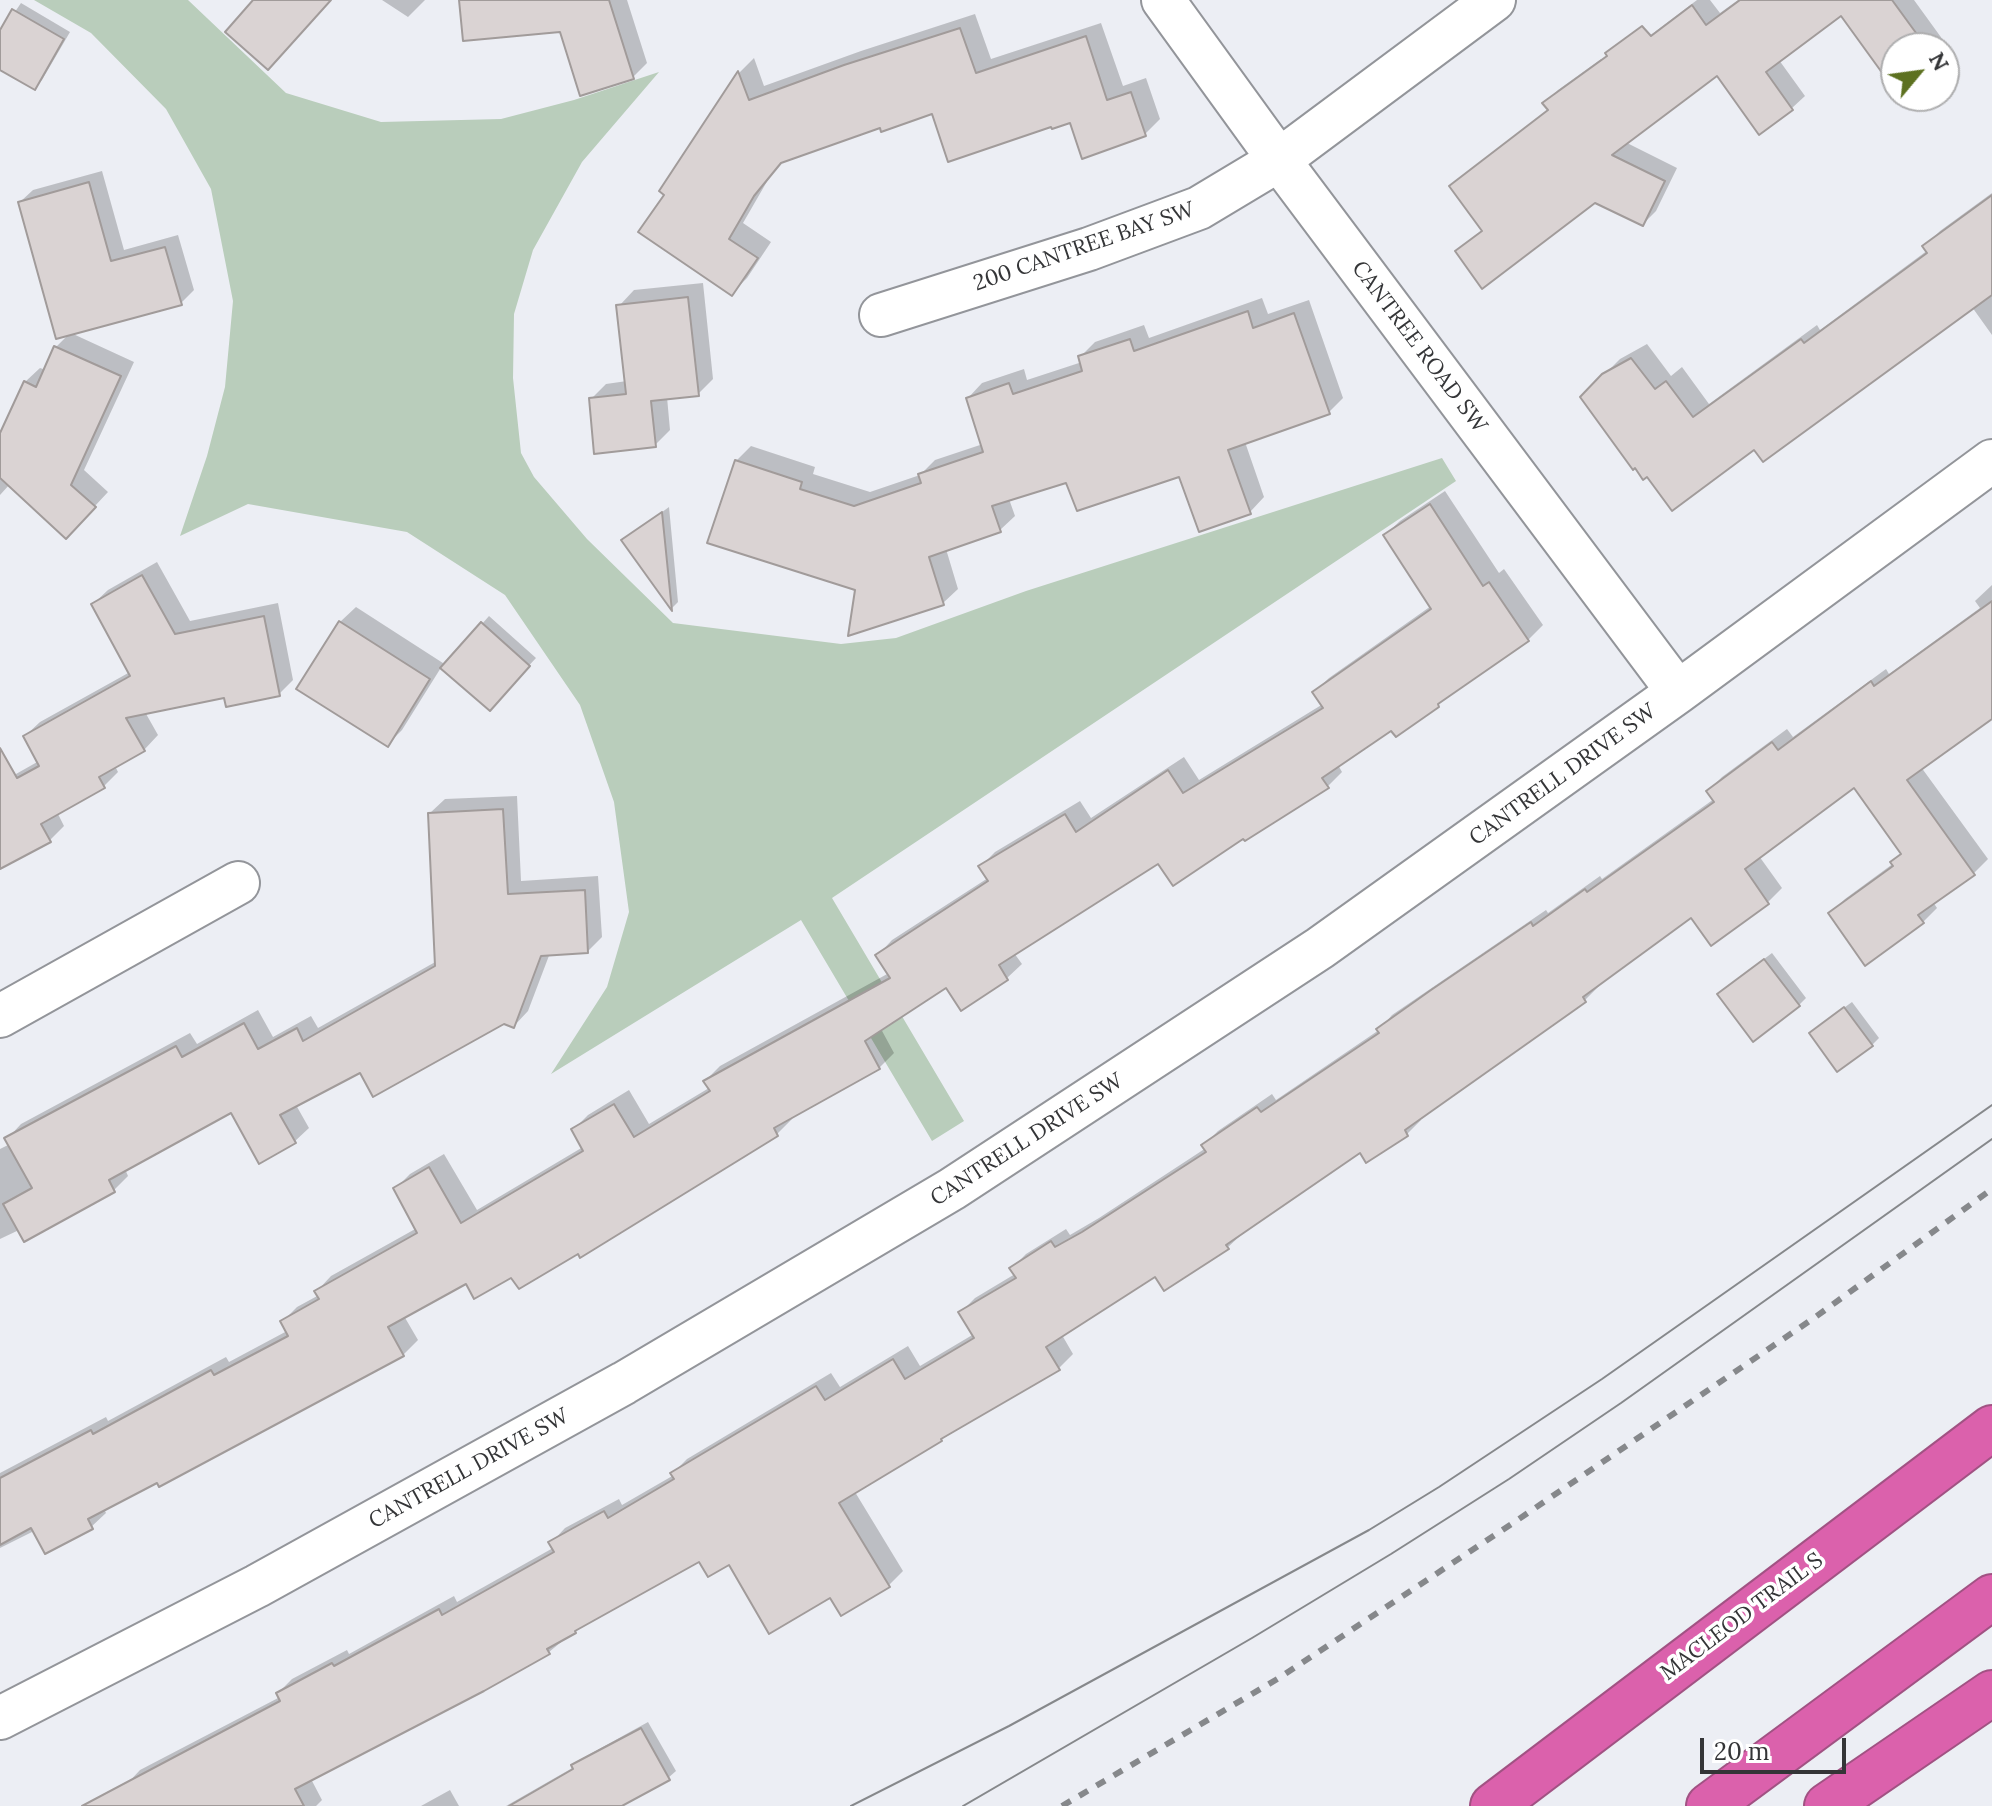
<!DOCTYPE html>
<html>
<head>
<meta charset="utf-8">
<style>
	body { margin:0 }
	#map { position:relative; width:1992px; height:1806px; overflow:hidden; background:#eceef4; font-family:Lora,serif }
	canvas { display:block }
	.north { position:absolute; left:1880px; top:32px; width:80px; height:80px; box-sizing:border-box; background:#fff; border:2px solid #aeaeaf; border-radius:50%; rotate:61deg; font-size:22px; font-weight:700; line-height:32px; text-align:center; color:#343537 }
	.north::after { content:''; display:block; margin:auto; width:28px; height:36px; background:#5d7120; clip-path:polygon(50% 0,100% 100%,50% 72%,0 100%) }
	.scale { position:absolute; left:1700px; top:1738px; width:146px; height:36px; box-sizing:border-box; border:4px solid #343537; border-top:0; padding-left:10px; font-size:24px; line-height:28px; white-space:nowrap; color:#343537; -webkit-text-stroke:6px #fff; paint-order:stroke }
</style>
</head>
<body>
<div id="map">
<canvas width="1992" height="1806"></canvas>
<div class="north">N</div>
<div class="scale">20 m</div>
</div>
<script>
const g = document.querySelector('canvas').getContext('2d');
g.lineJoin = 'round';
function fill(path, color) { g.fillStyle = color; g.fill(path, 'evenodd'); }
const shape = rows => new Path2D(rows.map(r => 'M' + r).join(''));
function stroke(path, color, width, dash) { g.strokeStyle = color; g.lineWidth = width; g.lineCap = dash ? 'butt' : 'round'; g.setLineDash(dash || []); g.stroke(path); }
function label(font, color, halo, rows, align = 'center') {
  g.font = font + ' Lora,serif'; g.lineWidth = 7; g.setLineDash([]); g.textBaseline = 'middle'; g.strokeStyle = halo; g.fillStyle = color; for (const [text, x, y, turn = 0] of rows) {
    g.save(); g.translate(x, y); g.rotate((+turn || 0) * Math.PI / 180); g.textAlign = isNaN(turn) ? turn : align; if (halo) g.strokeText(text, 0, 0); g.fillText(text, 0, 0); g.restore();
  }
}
fill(shape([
	[34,0,188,0,286,93,381,122,501,119,574,100,659,72,582,162,533,250,514,314,513,378,521,453,534,477,587,539,673,623,841,644,896,638,1026,591,1442,458,1456,481,832,898,964,1121,932,1141,801,920,551,1074,607,987,629,912,614,802,580,705,505,595,407,532,248,504,180,536,207,456,225,387,233,301,211,189,166,109,91,33]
]), '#b9cdbb');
fill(shape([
	[382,0,425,0,408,17],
	[461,0,627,0,647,63,633,77,561,30],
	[1697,0,1710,0,1720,13,1738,0,1914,0,1943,40,1935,48,1896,48,1896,78,1842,13,1779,60,1805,96,1792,108,1718,73,1625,142,1677,168,1656,211,1643,224,1595,200,1457,252,1483,229,1452,186,1465,174,1550,108,1545,103,1558,90,1601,59,1626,93,1648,37],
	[21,3,70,32,42,80,35,87,0,68,0,34],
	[975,14,991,59,1101,23,1123,86,1146,78,1160,119,1145,134,1071,120,933,112,881,126,784,160,769,178,743,223,771,242,747,278,732,293,662,191,740,72,754,58,764,86,861,51],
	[102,171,124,250,178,235,194,290,181,303,71,333,134,362,84,470,108,492,80,522,10,484,0,495,0,437,25,382,40,368,46,370,56,347,69,334,20,202,33,190],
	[1992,193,1992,335,1972,307,1755,447,1582,397,1620,359,1647,344,1671,376,1682,367,1709,404,1817,325,1820,330,1928,250,1925,246,1940,231],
	[703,283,713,379,698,394,667,397,670,430,655,445,591,399,606,384,627,381,619,306,634,290],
	[1262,298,1268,314,1309,300,1343,398,1329,412,1245,442,1264,497,1250,512,1180,474,1067,480,1009,499,1015,516,1000,530,946,549,958,589,943,603,857,588,736,461,751,446,815,467,813,474,870,492,920,475,935,460,983,444,968,398,982,383,1024,369,1027,380,1082,362,1080,357,1095,342,1144,325,1149,338],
	[1445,491,1499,573,1504,569,1543,625,1528,640,1449,694,1438,705,1391,728,1338,765,1342,772,1328,786,1159,861,1014,953,1022,964,1007,978,947,985,881,1029,894,1053,879,1068,790,1116,792,1119,777,1134,581,1255,578,1251,512,1275,466,1282,404,1316,418,1340,403,1355,104,1509,106,1513,91,1527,34,1531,0,1548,0,1473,106,1417,108,1421,226,1357,229,1362,287,1331,282,1322,297,1307,319,1295,317,1291,331,1276,417,1228,395,1189,410,1174,444,1154,477,1210,583,1147,573,1130,588,1115,629,1090,649,1124,709,1088,705,1081,720,1066,889,973,878,955,892,940,988,878,981,866,995,852,1080,801,1091,818,1184,757,1199,780,1323,704,1314,692,1329,678,1431,606,1385,535,1400,521],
	[669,507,678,602,672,608,624,540],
	[157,562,190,621,278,603,293,680,279,694,225,696,145,712,158,735,144,750,115,766,118,772,104,786,57,812,64,826,50,840,0,867,0,783,39,761,25,736,40,722,130,672,93,604,108,590],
	[1992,585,1992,716,1921,767,1988,859,1974,873,1933,902,1937,908,1923,922,1831,913,1845,899,1894,863,1903,852,1854,786,1759,856,1782,888,1768,902,1712,943,1691,915,1597,984,1599,986,1585,1000,1419,1118,1421,1120,1407,1134,1360,1151,1242,1234,1227,1248,1156,1275,1062,1335,1073,1354,1059,1368,855,1492,903,1571,889,1585,831,1596,730,1563,700,1559,582,1625,549,1652,311,1779,322,1800,316,1806,137,1806,126,1785,140,1770,280,1697,278,1693,292,1679,347,1650,349,1654,454,1596,457,1602,553,1548,551,1543,565,1528,619,1499,622,1505,674,1475,673,1473,687,1459,831,1373,840,1387,908,1346,920,1366,974,1334,961,1312,975,1298,1015,1274,1012,1268,1026,1254,1066,1229,1070,1235,1099,1218,1206,1148,1204,1145,1218,1131,1272,1094,1276,1100,1379,1030,1392,1015,1546,910,1548,913,1600,876,1602,879,1714,799,1708,791,1722,777,1787,729,1793,737,1886,669,1889,674,1980,608,1975,601],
	[356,607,446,665,489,616,536,658,496,701,442,666,402,730,387,745,340,622],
	[517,796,521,881,598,876,602,937,588,951,550,953,528,1011,514,1026,503,1022,361,1070,296,1105,309,1128,294,1142,232,1110,125,1169,128,1176,114,1190,25,1240,19,1230,0,1239,0,1149,10,1144,7,1139,21,1124,190,1033,197,1044,258,1010,273,1037,311,1016,318,1028,437,961,430,813,445,799],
	[1772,953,1806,998,1799,1005,1726,988],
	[1852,1002,1879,1038,1872,1045,1819,1026],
	[648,1722,676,1771,668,1778,618,1806,506,1806,574,1767,581,1759],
	[450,1790,459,1806,421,1806]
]), '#0003');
const building = shape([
	[253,0,331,0,268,70,225,32,253,0],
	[459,0,609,0,634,79,580,96,560,32,463,41,459,0],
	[1740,0,1892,0,1927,48,1896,48,1896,92,1841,16,1766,72,1793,110,1759,135,1717,76,1612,155,1665,181,1643,226,1595,203,1482,289,1455,251,1482,231,1449,186,1548,110,1542,103,1607,56,1605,53,1642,26,1651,36,1692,5,1706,25,1740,0],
	[12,9,64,39,35,90,0,70,0,30,12,9],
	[960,28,976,73,1086,36,1107,100,1131,92,1146,136,1082,159,1070,123,1052,129,1051,127,948,162,932,114,881,132,880,128,781,163,754,196,729,239,758,258,732,296,638,232,664,195,659,191,738,71,749,100,844,65,960,28],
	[89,182,111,261,165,247,182,305,56,339,18,202,89,182],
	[1992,195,1992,295,1763,462,1754,450,1672,511,1647,477,1643,480,1635,468,1633,470,1580,397,1602,374,1631,358,1655,389,1666,381,1693,417,1801,339,1804,343,1927,253,1922,246,1992,195],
	[688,297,699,396,651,401,656,447,594,454,589,398,626,394,616,305,688,297],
	[1248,311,1253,328,1294,313,1330,414,1228,450,1251,514,1199,532,1179,477,1077,511,1066,483,992,506,1001,532,929,557,944,605,848,636,855,590,707,543,735,460,802,482,800,489,854,506,921,483,918,474,983,452,966,398,1009,383,1013,394,1082,371,1078,356,1130,339,1134,351,1248,311],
	[54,346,121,376,71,485,96,507,66,539,0,478,0,433,24,381,36,387,54,346],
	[1430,504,1483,586,1489,582,1529,641,1438,704,1439,707,1396,737,1391,731,1322,778,1329,788,1245,841,1243,839,1173,886,1158,864,999,965,1008,980,961,1011,946,988,865,1041,880,1069,774,1128,778,1136,580,1258,578,1254,519,1289,511,1278,474,1299,466,1284,388,1327,404,1356,159,1487,157,1483,88,1519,93,1529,45,1554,31,1528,0,1545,0,1478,91,1430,93,1434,211,1370,214,1375,288,1336,280,1321,319,1299,314,1291,417,1233,393,1188,429,1167,461,1223,583,1151,571,1129,614,1104,634,1137,710,1091,703,1081,890,978,875,955,988,881,978,866,1065,814,1076,832,1168,770,1183,793,1323,708,1312,692,1431,609,1383,535,1430,504],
	[662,512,672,611,621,540,662,512],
	[142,575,175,634,264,616,280,696,226,707,224,698,126,718,145,751,99,777,105,788,41,824,51,842,0,869,0,748,17,778,39,766,23,736,130,676,91,604,142,575],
	[1992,601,1992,719,1907,780,1975,875,1918,915,1924,923,1865,966,1828,913,1893,866,1890,862,1901,854,1854,788,1745,869,1769,904,1711,946,1691,918,1583,997,1586,1002,1405,1130,1408,1136,1366,1163,1360,1153,1226,1245,1229,1249,1164,1291,1155,1277,1046,1347,1060,1370,941,1439,942,1441,839,1503,890,1587,841,1616,830,1598,769,1634,729,1565,708,1577,699,1562,575,1631,576,1633,547,1649,550,1654,484,1691,295,1789,304,1806,82,1806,280,1701,276,1693,332,1663,334,1666,439,1609,442,1615,554,1552,548,1542,604,1511,608,1518,674,1479,670,1473,816,1386,825,1400,893,1359,905,1379,974,1338,958,1312,1016,1278,1009,1268,1051,1241,1055,1247,1082,1232,1206,1152,1201,1145,1257,1107,1261,1112,1379,1033,1376,1029,1431,990,1531,922,1533,926,1585,889,1587,892,1714,802,1706,791,1772,742,1778,750,1871,681,1874,686,1992,601],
	[339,621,430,679,388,747,296,689,339,621],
	[481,622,530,666,490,711,440,668,481,622],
	[503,809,508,894,585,890,588,953,541,956,514,1028,504,1024,373,1097,360,1073,280,1115,296,1143,259,1164,231,1113,109,1180,115,1192,24,1242,3,1204,32,1188,4,1138,176,1046,182,1057,244,1023,258,1049,297,1028,303,1041,435,966,428,813,503,809],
	[1764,959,1800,1006,1753,1042,1717,994,1764,959],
	[1844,1007,1873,1046,1837,1072,1809,1033,1844,1007],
	[641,1728,670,1780,622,1806,509,1806,573,1769,571,1765,641,1728]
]);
fill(building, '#dad3d3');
stroke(building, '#a19b9a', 2);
const street = shape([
	[1163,0,1279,160,1678,692],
	[881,315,1089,249,1199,208,1279,160,1494,0],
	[0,1016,238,883],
	[0,1718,257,1586,624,1383,952,1189,1320,948,1678,692,1992,461]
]);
const highway = shape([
	[1493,1806,1992,1428],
	[1709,1806,1992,1597],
	[1827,1806,1992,1693]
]);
stroke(street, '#93959a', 46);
stroke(highway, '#a15283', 48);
stroke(street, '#fff', 42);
stroke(highway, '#db61ac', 44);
stroke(shape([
	[851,1806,1009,1726,1369,1530,1439,1487,1602,1379,1992,1105],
	[963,1806,1252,1638,1391,1554,1509,1479,1621,1403,1992,1139]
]), '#86888b', 2);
stroke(shape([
	[1062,1806,1279,1678,1516,1521,1814,1318,1992,1189]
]), '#86888b', 6, [10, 10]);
label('22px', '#343537', '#fff', [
	["200 CANTREE BAY SW",1084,247,-19],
	["CANTREE ROAD SW",1419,347,53],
	["CANTRELL DRIVE SW",1563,775,-36],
	["CANTRELL DRIVE SW",1027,1140,-33],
	["CANTRELL DRIVE SW",469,1469,-29],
	["MACLEOD TRAIL S",1742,1617,-37]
]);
</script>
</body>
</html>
